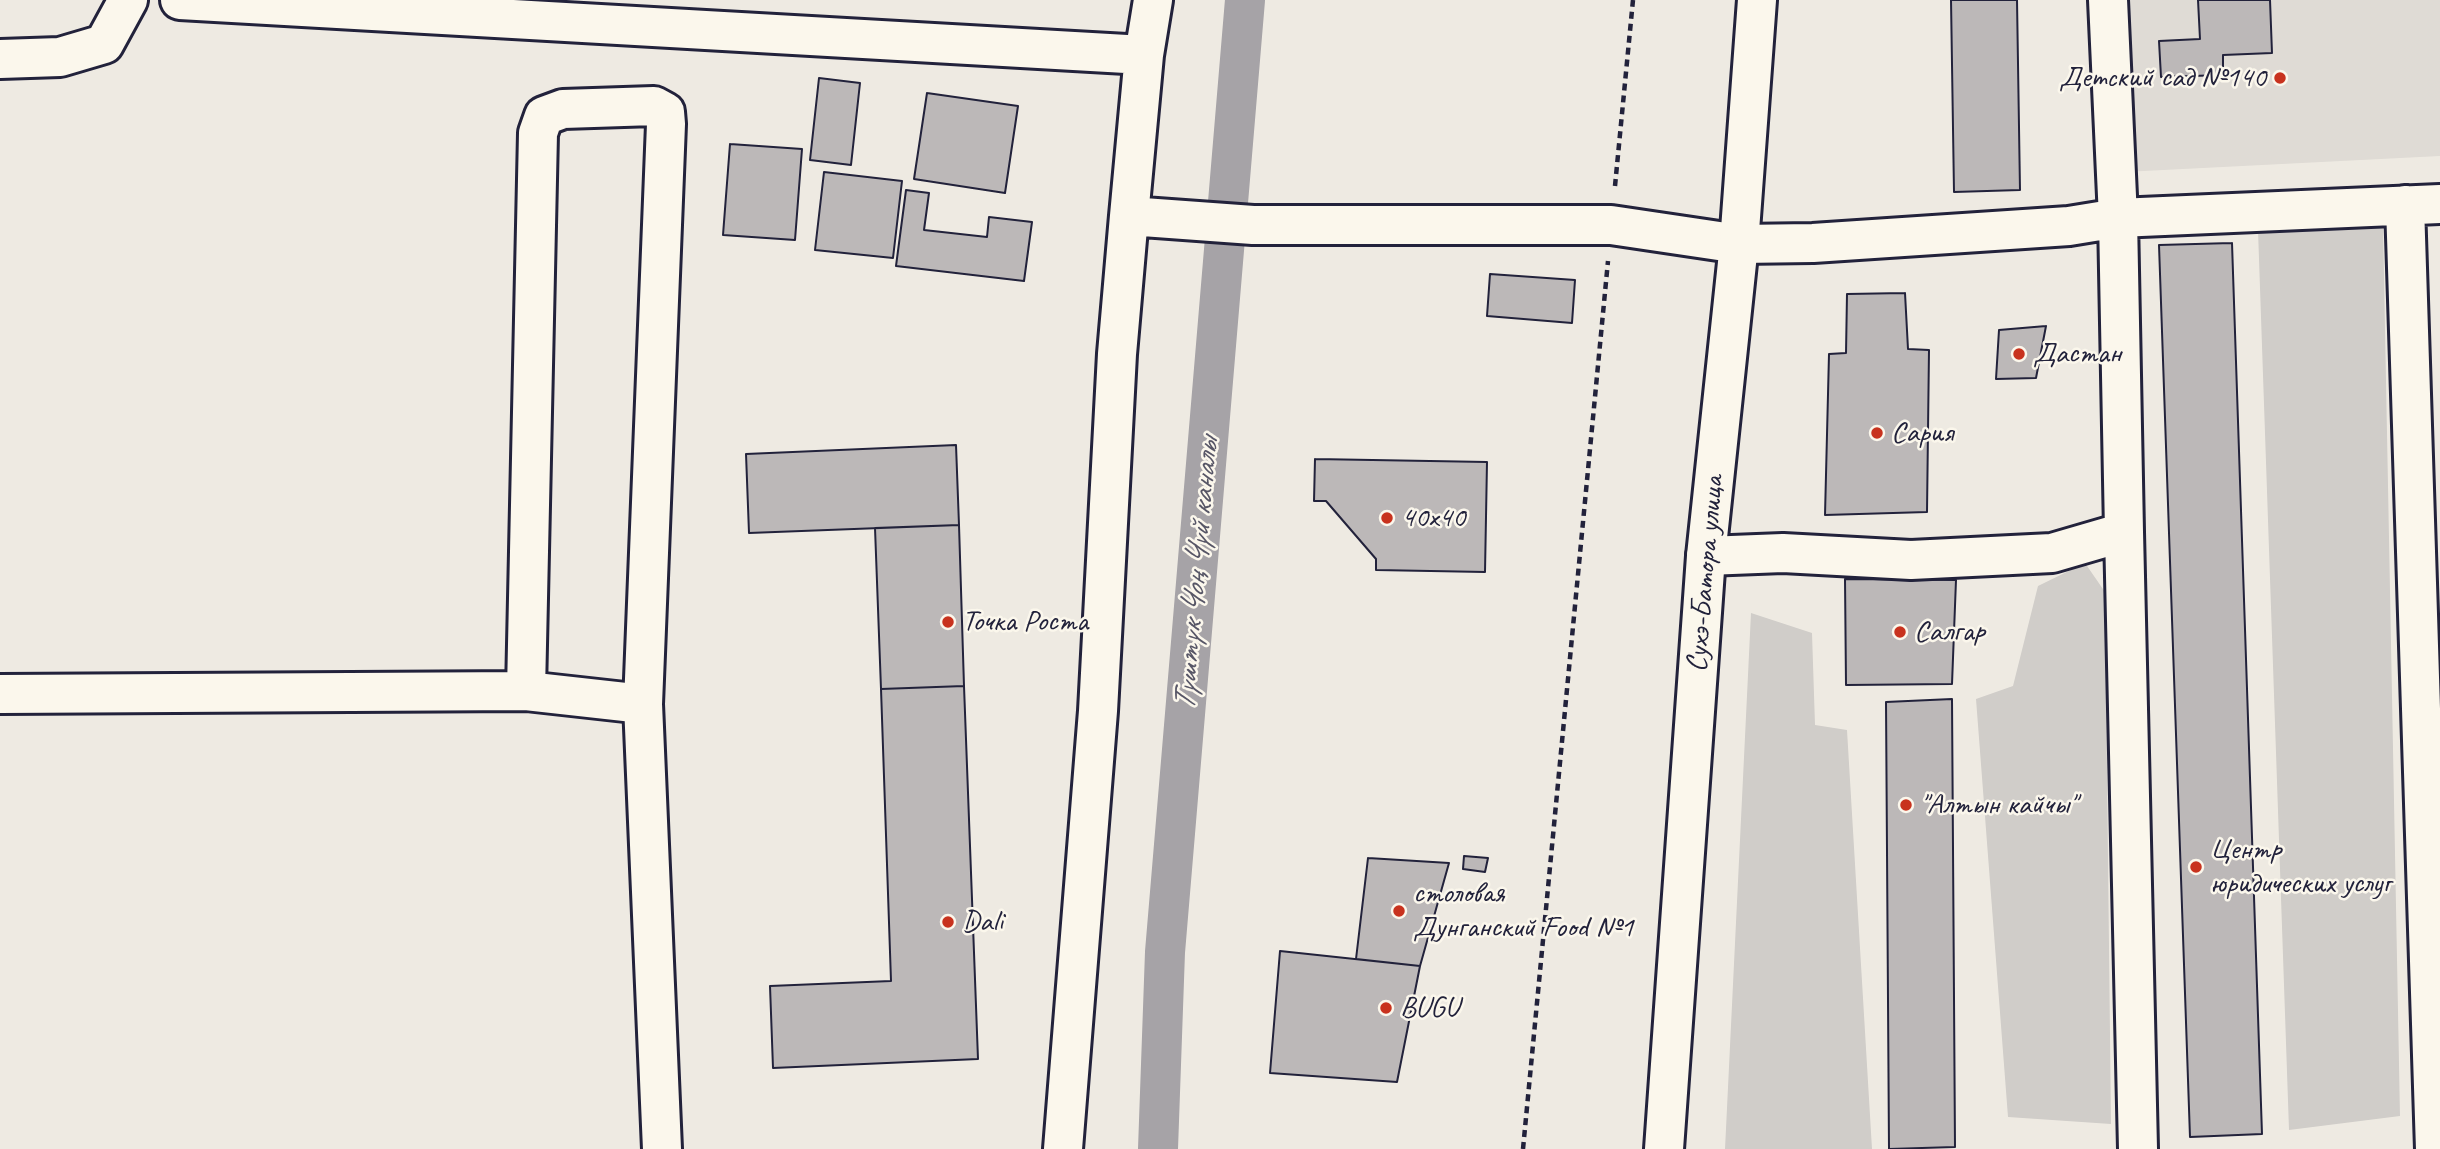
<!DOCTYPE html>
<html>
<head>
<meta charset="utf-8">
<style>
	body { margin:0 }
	canvas { display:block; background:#eeeae2 }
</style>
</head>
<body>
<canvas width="2440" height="1149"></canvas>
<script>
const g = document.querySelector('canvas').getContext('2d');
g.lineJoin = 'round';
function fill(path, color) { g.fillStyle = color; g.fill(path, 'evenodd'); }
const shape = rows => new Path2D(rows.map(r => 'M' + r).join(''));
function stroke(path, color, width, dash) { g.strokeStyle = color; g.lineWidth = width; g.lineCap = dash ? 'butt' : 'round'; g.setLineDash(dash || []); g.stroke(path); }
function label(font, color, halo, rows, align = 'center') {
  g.font = font + ' Caveat,sans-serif'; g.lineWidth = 5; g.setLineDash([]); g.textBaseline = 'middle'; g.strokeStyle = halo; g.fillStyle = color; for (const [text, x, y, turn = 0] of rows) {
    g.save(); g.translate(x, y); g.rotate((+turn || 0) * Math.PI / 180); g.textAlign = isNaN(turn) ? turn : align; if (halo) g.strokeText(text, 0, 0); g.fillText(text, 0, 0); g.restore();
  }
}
fill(shape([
	[2118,0,2440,0,2440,156,2124,172]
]), '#dfdbd5');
fill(shape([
	[2383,223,2400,1116,2289,1130,2258,230],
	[2085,563,2105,592,2111,1124,2008,1117,1976,699,2013,686,2038,586],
	[1751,613,1812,633,1815,725,1847,730,1872,1149,1725,1149]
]), '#d0cdc9');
stroke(shape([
	[1158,1149,1165,952,1245,0]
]), '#a6a3a7', 40);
const building = shape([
	[1951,0,2017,0,2020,190,1954,192,1951,0],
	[2198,0,2270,0,2272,53,2223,55,2223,75,2161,77,2159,41,2200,39,2198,0],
	[819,78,860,83,851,165,810,160,819,78],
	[927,93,1018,106,1005,193,914,179,927,93],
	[730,144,802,149,795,240,723,235,730,144],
	[824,172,902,181,893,258,815,250,824,172],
	[906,190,929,193,924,230,987,237,989,217,1032,222,1024,281,896,266,906,190],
	[2232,243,2262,1134,2190,1137,2159,245,2232,243],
	[1490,274,1575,280,1572,323,1487,316,1490,274],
	[1905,293,1908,349,1929,350,1927,512,1825,515,1829,354,1846,353,1847,294,1905,293],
	[2046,326,2036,378,1996,379,1999,330,2046,326],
	[956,445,959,525,749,533,746,454,956,445],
	[1315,459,1487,462,1485,572,1376,570,1376,559,1326,501,1314,501,1315,459],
	[959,525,964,686,881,689,875,528,959,525],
	[1845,579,1956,580,1952,684,1846,685,1845,579],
	[964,686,978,1059,773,1068,770,986,891,981,881,689,964,686],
	[1952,699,1955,1147,1889,1149,1886,702,1952,699],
	[1464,856,1488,858,1485,872,1463,869,1464,856],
	[1368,858,1449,863,1420,966,1356,959,1368,858],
	[1280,951,1420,966,1397,1082,1270,1073,1280,951]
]);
fill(building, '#bcb8b8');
stroke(building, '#22223b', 2);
const minor = shape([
	[180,0,1144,55,1129,216],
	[1144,55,1153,0],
	[0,59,60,57,104,44,128,0],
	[2405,205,2435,1149],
	[2124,532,2138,1149],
	[1706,556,1783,553,1911,560,2052,553,2124,532,2118,218,2108,0],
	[526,691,538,133,544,116,563,109,654,106,665,112,666,124,643,704,662,1149],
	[0,694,526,691,643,704],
	[1063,1149,1098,711,1117,354,1129,216,1253,225,1611,225,1739,244,1813,243,2069,226,2118,218,2440,204]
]);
const major = shape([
	[1664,1149,1706,556,1739,244,1757,0]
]);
stroke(minor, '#22223b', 44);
stroke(major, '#22223b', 44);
stroke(shape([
	[1615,186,1633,0],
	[1523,1149,1608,261]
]), '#22223b', 4.5, [7, 5]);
stroke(minor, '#fbf7ec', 38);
stroke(major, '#fbf7ec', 38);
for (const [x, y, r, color] of [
	[2280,78,7,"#c8321e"],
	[2019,354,7,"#c8321e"],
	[1877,433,7,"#c8321e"],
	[1387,518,7,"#c8321e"],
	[948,622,7,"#c8321e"],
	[1900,632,7,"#c8321e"],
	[1906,805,7,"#c8321e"],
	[2196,867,7,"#c8321e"],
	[1399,911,7,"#c8321e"],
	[948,922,7,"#c8321e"],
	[1386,1008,7,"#c8321e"]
]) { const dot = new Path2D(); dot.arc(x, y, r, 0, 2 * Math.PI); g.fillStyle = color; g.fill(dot); stroke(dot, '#fbf7ec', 2.5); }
label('30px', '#22223b', '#fbf7ec', [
	["Детский сад №140",2266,78,"right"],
	["Дастан",2033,354],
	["Сария",1891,433],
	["40x40",1401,518],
	["Точка Роста",962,622],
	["Салгар",1914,632],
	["\"Алтын кайчы\"",1920,805],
	["Центр",2210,850],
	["юридических услуг",2210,884],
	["столовая",1413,894],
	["Дунганский Food №1",1413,928],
	["Dali",962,922],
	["BUGU",1400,1008]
], 'left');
label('30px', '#22223b', '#fbf7ec', [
	["Сухэ-Батора улица",1706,574,-85]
]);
label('italic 32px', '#575666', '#fbf7ec', [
	["Түштүк Чоң Чүй каналы",1197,574,-85]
]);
</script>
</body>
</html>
